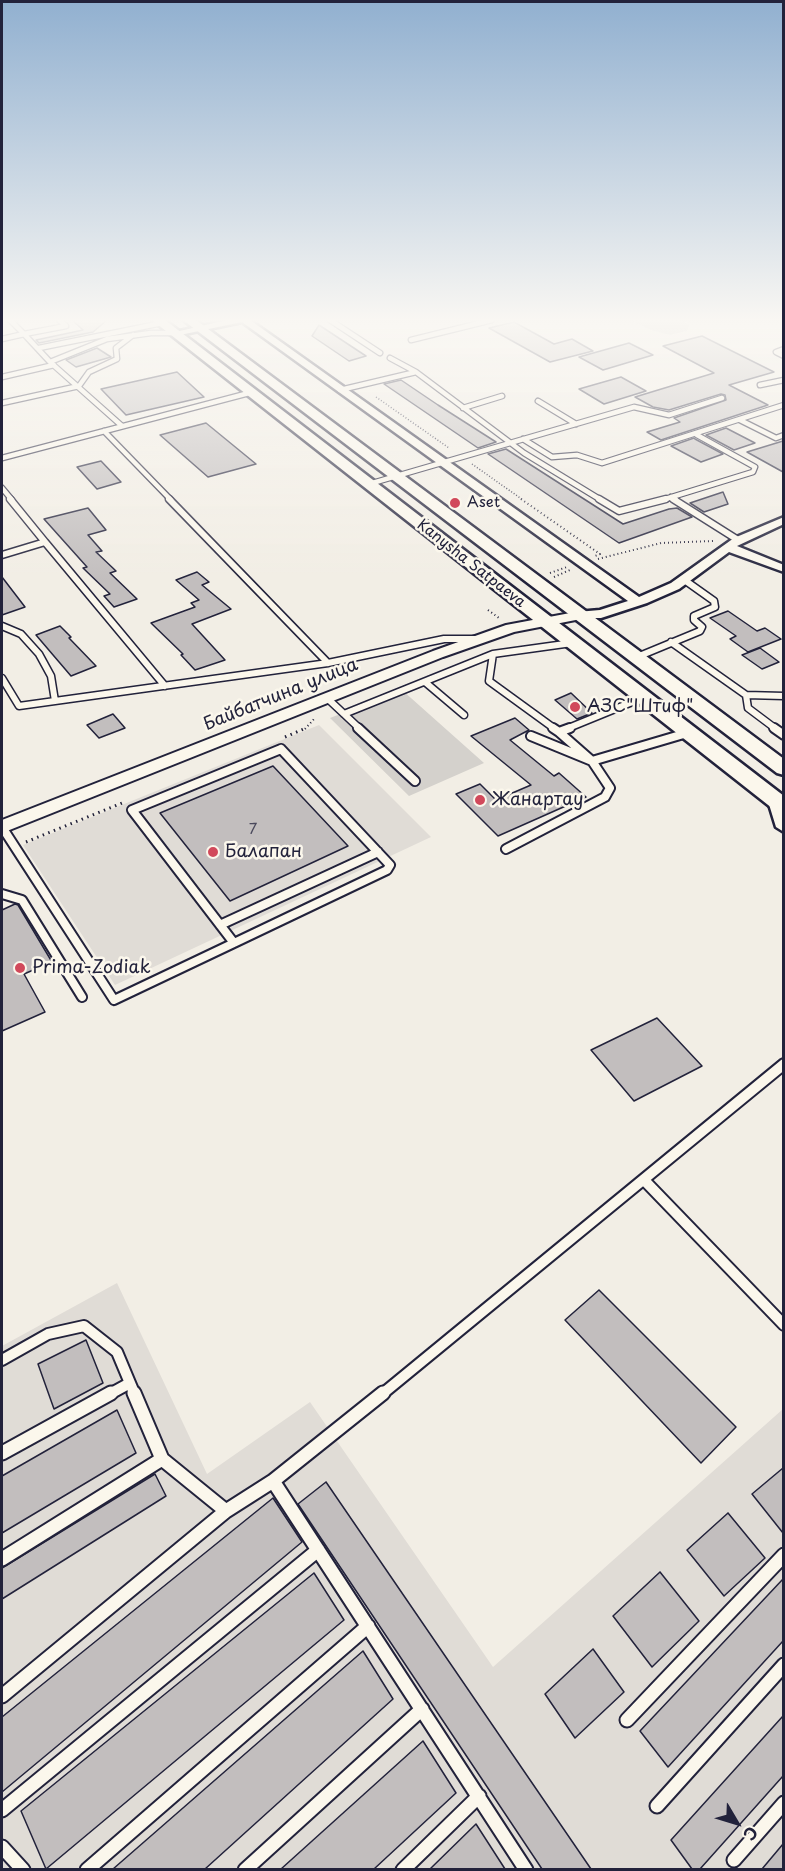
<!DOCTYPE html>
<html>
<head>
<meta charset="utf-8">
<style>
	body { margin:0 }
	#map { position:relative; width:785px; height:1871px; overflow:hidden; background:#f2eee5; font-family:"Playpen Sans",sans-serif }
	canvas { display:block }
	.frame { position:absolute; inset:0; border:3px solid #22223b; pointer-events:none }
	.north { position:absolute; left:707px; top:1793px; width:60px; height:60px; -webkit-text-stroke:4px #fbf7ec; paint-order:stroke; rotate:128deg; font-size:16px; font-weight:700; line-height:24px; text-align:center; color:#22223b }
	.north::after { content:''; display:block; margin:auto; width:21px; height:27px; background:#22223b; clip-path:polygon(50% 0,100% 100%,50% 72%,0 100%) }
</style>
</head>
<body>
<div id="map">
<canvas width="785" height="1871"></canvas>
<div class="frame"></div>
<div class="north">С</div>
</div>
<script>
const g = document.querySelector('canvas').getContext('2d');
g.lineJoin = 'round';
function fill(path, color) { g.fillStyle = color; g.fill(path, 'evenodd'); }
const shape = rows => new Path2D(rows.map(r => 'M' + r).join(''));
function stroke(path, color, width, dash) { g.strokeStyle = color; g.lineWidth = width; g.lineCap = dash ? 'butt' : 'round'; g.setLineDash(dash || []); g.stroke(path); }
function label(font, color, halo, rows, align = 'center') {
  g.font = font + ' "Playpen Sans",sans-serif'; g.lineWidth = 5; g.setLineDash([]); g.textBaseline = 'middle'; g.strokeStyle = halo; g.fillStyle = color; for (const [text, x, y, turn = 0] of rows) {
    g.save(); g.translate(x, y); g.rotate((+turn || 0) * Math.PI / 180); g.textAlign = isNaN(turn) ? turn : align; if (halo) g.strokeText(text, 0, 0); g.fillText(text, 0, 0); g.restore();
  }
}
fill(shape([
	[319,725,431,837,115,985,23,845],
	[117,1283,207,1474,310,1402,493,1667,783,1409,783,1869,2,1870,2,1346]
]), '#e0dcd6');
fill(shape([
	[630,320,681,320,689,324,687,331,670,335,651,330],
	[402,690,484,763,409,796,330,718]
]), '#d4d1cc');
const building = shape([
	[72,320,107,320,93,332,39,343,36,340,83,330,72,320],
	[514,322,554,344,572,339,593,351,550,362,489,328,514,322],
	[319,325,366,356,349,361,312,336,319,325],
	[702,336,774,372,729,385,768,405,661,440,647,432,680,422,674,418,726,400,725,395,721,394,669,410,653,407,635,397,714,373,663,346,702,336],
	[629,343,653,355,603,370,579,357,629,343],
	[97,348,111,357,76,367,66,360,97,348],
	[177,372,204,397,126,415,101,389,177,372],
	[621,377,646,391,604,404,579,389,621,377],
	[401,380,438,405,496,442,478,448,384,384,401,380],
	[206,423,256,464,208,477,160,435,206,423],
	[726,428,755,443,734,450,706,435,726,428],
	[694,438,695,439,723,454,701,462,671,446,694,438],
	[783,441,783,472,747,452,783,441],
	[506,449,623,524,669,509,677,508,692,517,619,543,488,454,506,449],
	[101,461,121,482,97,489,77,467,101,461],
	[723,492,728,504,704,512,690,503,723,492],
	[88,508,106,530,88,535,102,551,96,552,116,571,110,573,137,599,114,607,104,596,110,594,83,568,87,567,44,519,88,508],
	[197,572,209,582,202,585,231,609,192,624,225,660,195,670,181,655,183,654,151,623,195,607,191,603,199,600,176,580,197,572],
	[2,577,25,607,2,615,2,577],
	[728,611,757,631,765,628,781,639,748,652,730,639,736,636,710,618,728,611],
	[60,626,71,637,69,638,96,666,71,676,36,635,60,626],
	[760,648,779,662,762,669,742,655,760,648],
	[571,693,592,713,577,719,555,700,571,693],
	[113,714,125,728,99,738,87,725,113,714],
	[515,718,529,730,510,740,554,776,559,773,586,797,498,836,456,794,480,784,496,800,531,785,471,736,515,718],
	[273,766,348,846,230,901,160,813,273,766],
	[15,904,18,905,52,962,24,974,45,1012,2,1031,2,910,15,904],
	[657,1018,702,1066,634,1101,591,1050,657,1018],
	[599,1290,736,1427,701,1463,565,1320,599,1290],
	[86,1340,103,1383,54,1409,38,1364,86,1340],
	[117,1410,136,1453,2,1533,2,1476,117,1410],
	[783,1468,783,1533,752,1494,783,1468],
	[155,1474,166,1496,2,1599,2,1568,155,1474],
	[326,1482,591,1869,542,1869,298,1504,326,1482],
	[273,1498,302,1542,2,1792,2,1717,273,1498],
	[728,1513,765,1558,724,1596,687,1550,728,1513],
	[660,1572,699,1621,652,1667,613,1616,660,1572],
	[314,1573,344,1620,46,1869,21,1811,314,1573],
	[783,1579,783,1641,668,1767,640,1731,783,1579],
	[593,1649,624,1692,575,1738,545,1694,593,1649],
	[363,1651,393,1699,205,1869,113,1869,363,1651],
	[783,1716,783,1776,700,1869,692,1869,671,1840,783,1716],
	[423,1741,456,1793,374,1869,281,1869,423,1741],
	[476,1824,505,1869,430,1869,476,1824],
	[783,1844,783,1869,762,1869,783,1844]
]);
fill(building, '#c2bebe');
stroke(building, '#22223b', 1.5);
const serviceFar4 = shape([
	[10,320,24,334,66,326,59,320],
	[330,320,380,353],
	[2,339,24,334,50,362,122,426],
	[411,340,492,320],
	[39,348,162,323],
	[784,349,776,352,784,356],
	[390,358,416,372,524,453,601,500],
	[50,362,107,339,151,333,175,333],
	[2,377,54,365],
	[760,385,784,380],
	[340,390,416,372],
	[538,401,576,424],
	[2,403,79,386,89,372,117,359,116,348,133,335],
	[463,408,502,396],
	[740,420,776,438,784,435],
	[104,431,171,500],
	[523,439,552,457,577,455,602,463,784,405],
	[2,458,249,393],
	[369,484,634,407,669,415,722,398],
	[2,488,12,500],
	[671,497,676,500],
	[662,500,753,472,755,467,697,435]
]);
const serviceFar3 = shape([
	[169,499,328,663],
	[599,499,619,511,666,499],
	[673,499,738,540],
	[45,542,165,686],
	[2,555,45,542,10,499],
	[2,626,21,634,39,654,51,676,55,701],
	[671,642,746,695,784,696],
	[493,654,489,681,555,729],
	[637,657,700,631,702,627,694,620,694,616,715,607,714,601,683,579],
	[2,678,19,706,328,663,444,639,476,639],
	[425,682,464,715],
	[746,695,748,708,776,729],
	[327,698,360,729],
	[344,714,493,654,572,643],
	[566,729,642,698]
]);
const serviceFar2 = shape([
	[358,728,415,781],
	[553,728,559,732,570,728],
	[774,728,784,735],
	[531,736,592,761,687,733],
	[281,749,390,865,387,870,234,943,132,810,281,749],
	[2,827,114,1000,234,943],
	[506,849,605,797,610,788,592,761,559,732],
	[2,894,22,900,82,997],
	[220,925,378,852]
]);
const serviceFar1 = shape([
	[644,1180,784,1325],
	[2,1360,48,1334,84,1326,117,1352,135,1395],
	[108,1395,130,1383],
	[381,1395,784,1064]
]);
const service = shape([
	[134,1393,162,1459,226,1511],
	[2,1453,111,1393],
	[273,1481,526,1870],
	[2,1559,162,1459],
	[2,1696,226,1511,273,1481,383,1393],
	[627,1720,784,1555],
	[657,1806,784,1665],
	[2,1810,318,1550],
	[2,1847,23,1870],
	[734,1860,784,1803],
	[87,1870,368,1626],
	[245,1870,422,1709],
	[403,1870,479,1796]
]);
const minor = shape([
	[227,320,250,320,639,597,671,583,734,538,784,517,784,524,737,546,784,565,784,572,729,552,679,589,647,603,601,618,577,618,577,612,600,610,628,601,242,322,175,336,171,333,227,320],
	[775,796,780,798,784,804,784,832,776,827,768,801,775,796]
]);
const tertiary = shape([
	[581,611,586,612,588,615,586,618,514,632,443,657,2,833,2,820,433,651,506,625,581,611]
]);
const secondary = shape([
	[152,320,165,320,784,796,784,814,777,812,152,320],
	[183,320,196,320,784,759,784,775,777,773,183,320]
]);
stroke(serviceFar4, '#22223b', 7);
stroke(serviceFar3, '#22223b', 9);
stroke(serviceFar2, '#22223b', 12);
stroke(serviceFar1, '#22223b', 14);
stroke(service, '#22223b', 17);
stroke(minor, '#22223b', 5);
stroke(tertiary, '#22223b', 4);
stroke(secondary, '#22223b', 5);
stroke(shape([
	[376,397,449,448],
	[472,464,523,500]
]), '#22223b', 1.5, [1, 2]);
stroke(shape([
	[521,499,600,554,595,556],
	[598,559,661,543,713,541],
	[550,573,567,567],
	[554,577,570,570],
	[488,610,499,618],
	[305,729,314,719]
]), '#22223b', 2, [1, 3]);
stroke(shape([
	[285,737,306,728],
	[26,842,122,803]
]), '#22223b', 3, [1.5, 4.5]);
stroke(serviceFar4, '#fbf7ec', 4.5);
stroke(serviceFar3, '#fbf7ec', 6);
stroke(serviceFar2, '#fbf7ec', 8);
stroke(serviceFar1, '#fbf7ec', 10);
stroke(service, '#fbf7ec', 13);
fill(minor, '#fbf7ec');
fill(tertiary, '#fbf7ec');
fill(secondary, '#fbf7ec');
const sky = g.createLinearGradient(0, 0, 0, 582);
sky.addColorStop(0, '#91b0d0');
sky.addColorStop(0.55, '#f9f7f3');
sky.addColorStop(1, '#f9f7f300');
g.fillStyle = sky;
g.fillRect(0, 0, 785, 582);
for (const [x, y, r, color] of [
	[455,503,6,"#d1495b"],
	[575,707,6,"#d1495b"],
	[480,800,6,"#d1495b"],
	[213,852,6,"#d1495b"],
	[20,968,6,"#d1495b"]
]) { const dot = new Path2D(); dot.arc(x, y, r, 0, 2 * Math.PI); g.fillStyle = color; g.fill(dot); stroke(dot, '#fbf7ec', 2); }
label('15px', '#22223b', '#fbf7ec', [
	["Aset",467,503]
], 'left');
label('15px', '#22223b', '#fbf7ec', [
	["Kanysha Satpaeva",471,564,38]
]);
label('15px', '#4a495c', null, [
	["7",253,830]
]);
label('18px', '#22223b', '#fbf7ec', [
	["Байбатчина улица",281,695,-22]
]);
label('18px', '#22223b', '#fbf7ec', [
	["АЗС\"Штиф\"",587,707],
	["Жанартау",492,800],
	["Балапан",225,852],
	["Prima-Zodiak",32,968]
], 'left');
</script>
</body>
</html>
